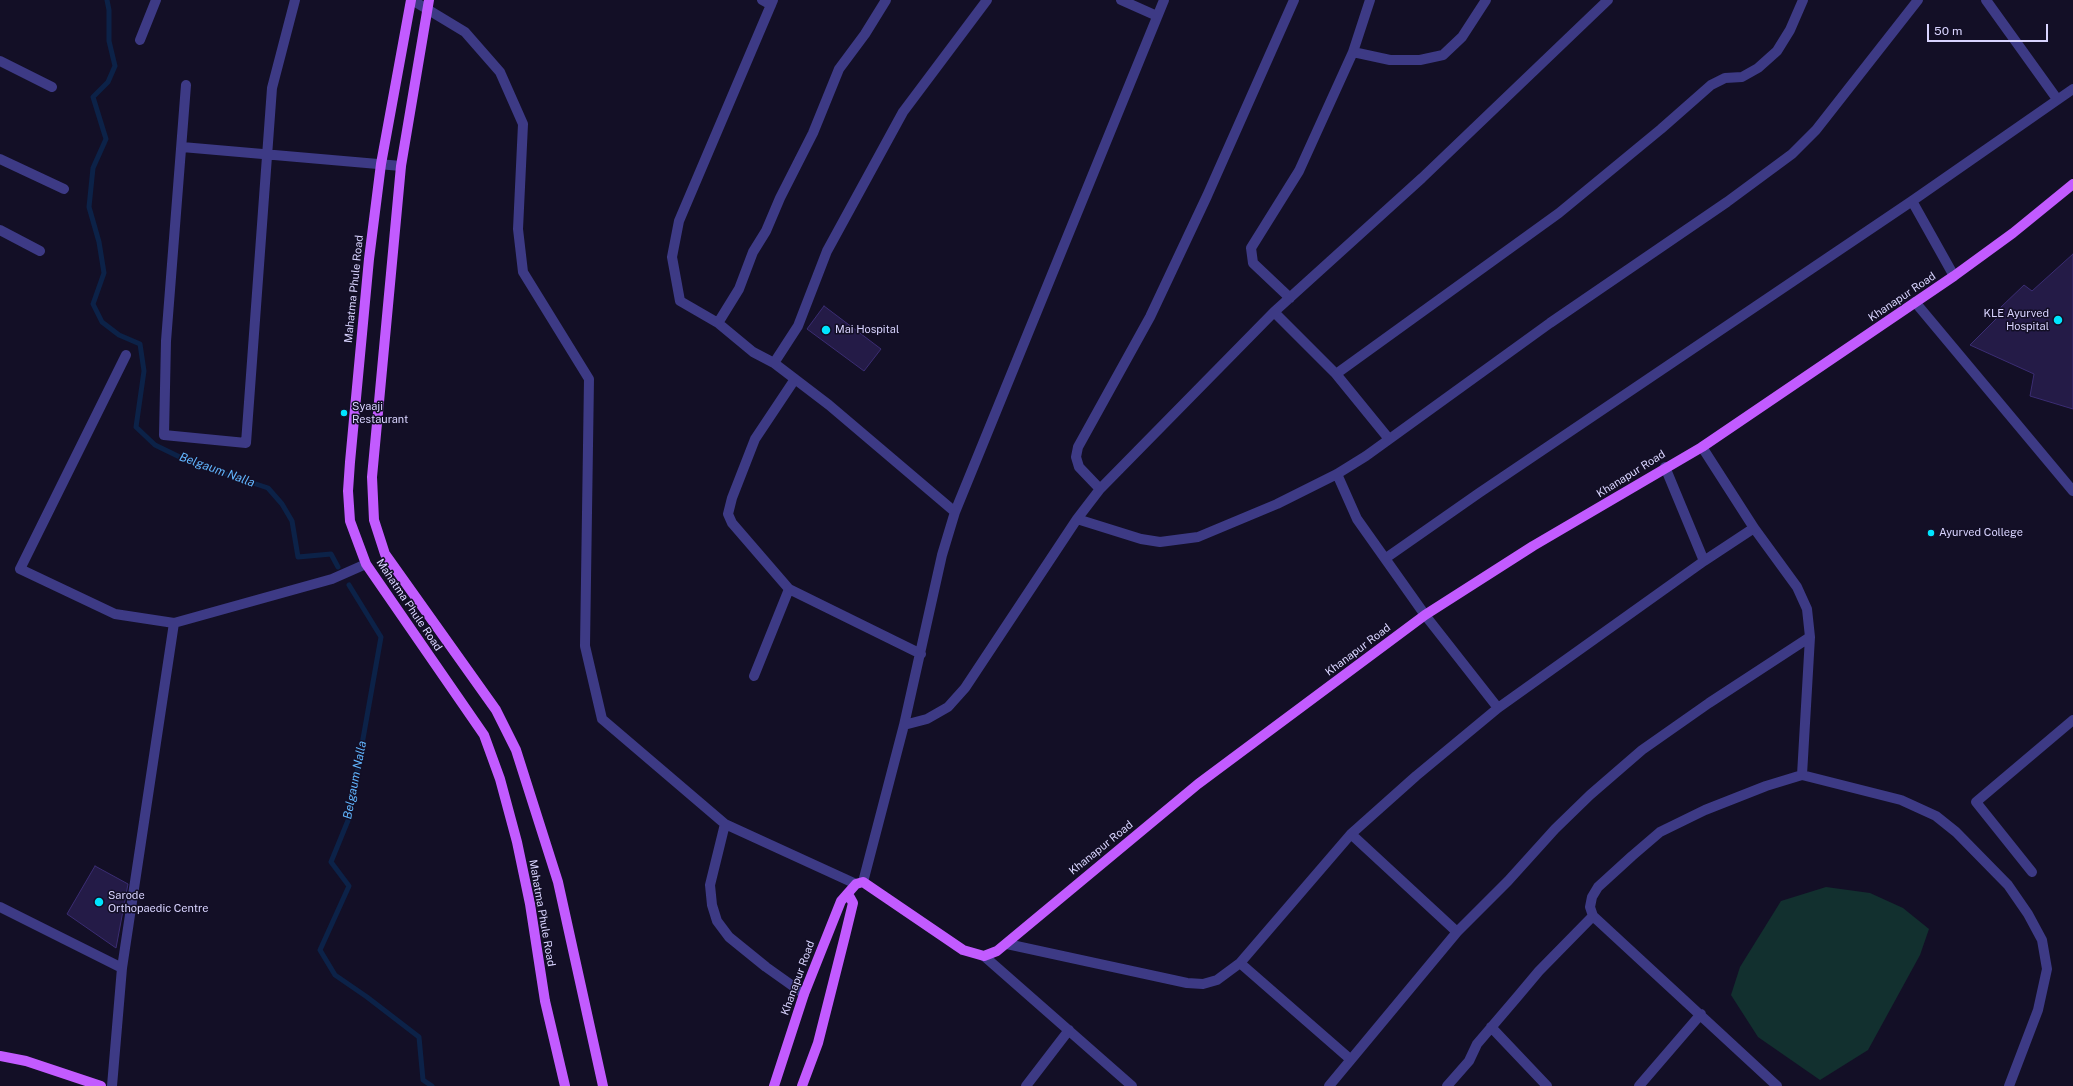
<!DOCTYPE html>
<html>
<head>
<meta charset="utf-8">
<style>
	body { margin:0 }
	#map { position:relative; width:2073px; height:1086px; overflow:hidden; background:#130f26; font-family:"Public Sans",sans-serif }
	canvas { display:block }
	.scale { position:absolute; left:1927px; top:24px; width:121px; height:18px; box-sizing:border-box; border:2px solid #d9d4ff; border-top:0; padding-left:5px; font-size:12px; line-height:14px; white-space:nowrap; color:#d9d4ff; -webkit-text-stroke:3px #130f26; paint-order:stroke }
</style>
</head>
<body>
<div id="map">
<canvas width="2073" height="1086"></canvas>
<div class="scale">50 m</div>
</div>
<script>
const g = document.querySelector('canvas').getContext('2d');
g.lineJoin = 'round';
function fill(path, color) { g.fillStyle = color; g.fill(path, 'evenodd'); }
const shape = rows => new Path2D(rows.map(r => 'M' + r).join(''));
function stroke(path, color, width, dash) { g.strokeStyle = color; g.lineWidth = width; g.lineCap = dash ? 'butt' : 'round'; g.setLineDash(dash || []); g.stroke(path); }
function label(font, color, halo, rows, align = 'center') {
  g.font = font + ' "Public Sans",sans-serif'; g.lineWidth = 3; g.setLineDash([]); g.textBaseline = 'middle'; g.strokeStyle = halo; g.fillStyle = color; for (const [text, x, y, turn = 0] of rows) {
    g.save(); g.translate(x, y); g.rotate((+turn || 0) * Math.PI / 180); g.textAlign = isNaN(turn) ? turn : align; if (halo) g.strokeText(text, 0, 0); g.fillText(text, 0, 0); g.restore();
  }
}
fill(shape([
	[1826,887,1870,893,1903,908,1929,929,1920,955,1868,1050,1820,1080,1758,1037,1731,995,1740,967,1781,901]
]), '#12302f');
stroke(shape([
	[107,0,109,10,109,41,115,66,108,82,93,97,106,139,93,168,89,207,99,242,104,273,93,304,102,322,119,335,140,344,144,371,136,427,155,445,190,462,268,488,282,504,292,521,298,557,331,554,338,567],
	[349,585,381,637,349,818,331,862,349,886,320,950,335,975,367,997,419,1037,423,1080,432,1086]
]), '#0c2248', 5);
const building = shape([
	[2073,254,2073,409,2030,396,2034,374,1970,345,1996,319,2001,307,2024,285,2032,291,2073,254],
	[824,306,881,349,864,371,807,329,824,306],
	[95,866,128,884,116,948,67,914,95,866]
]);
fill(building, '#241b47');
stroke(building, '#3b2d73', 1);
stroke(shape([
	[412,0,465,32,500,72,523,124,518,229,523,272,589,379,585,646,602,719,725,824,856,884],
	[762,0,771,5],
	[773,0,679,221,672,257,680,301,718,323,753,352,774,363,829,405,955,512],
	[1121,0,1157,16],
	[1986,0,2057,99],
	[140,40,156,0],
	[1353,52,1390,60,1420,60,1443,55,1462,37,1486,0],
	[0,61,52,87],
	[186,85,166,341,164,435,246,443,272,88,295,0],
	[182,147,401,166],
	[0,159,64,189],
	[1912,201,1954,276],
	[0,230,40,251],
	[1290,298,1253,263,1251,248,1299,171,1353,52,1370,0],
	[1915,302,2073,491],
	[1274,312,1336,374,1389,439],
	[718,323,739,289,753,252,766,231,780,198,813,133,839,69,865,34,886,0],
	[774,363,798,326,827,251,903,112,987,0],
	[1336,374,1559,213,1661,129,1711,85,1725,78,1742,77,1758,68,1777,51,1790,30,1803,0],
	[1702,447,1754,528,1797,587,1807,609,1810,637,1802,775,1901,800,1936,816,1956,832,2008,885,2028,914,2042,940,2047,969,2038,1010,2009,1086],
	[1665,467,1704,561],
	[1337,474,1357,519,1425,615,1498,708],
	[1100,489,1079,467,1076,457,1078,447,1150,317,1207,196,1294,0],
	[1077,519,1141,539,1160,542,1198,537,1277,504,1337,474,1366,456,1550,323,1727,202,1792,154,1816,130,1918,0],
	[1386,558,1479,493,1912,201,2073,89],
	[789,589,921,654],
	[174,623,332,579,366,564],
	[754,676,789,589,732,523,728,514,732,498,755,439,795,379],
	[904,725,927,719,948,707,965,688,1077,519,1100,489,1274,312,1422,178,1608,0],
	[725,824,710,885,712,905,717,921,729,937,766,967,804,994],
	[1351,834,1457,932],
	[2032,872,1976,802,2073,720],
	[863,882,904,725,942,555,955,512,1164,0],
	[0,907,122,968],
	[1007,944,1187,983,1203,984,1217,980,1240,963,1351,834,1416,776,1498,708,1704,561,1754,528],
	[984,956,1132,1086],
	[1240,963,1350,1059],
	[1491,1027,1547,1086],
	[112,1086,122,968,174,623,115,614,20,569,126,355],
	[1026,1086,1069,1030],
	[1329,1086,1457,932,1508,881,1555,829,1590,795,1642,750,1709,703,1810,637],
	[1447,1086,1469,1061,1477,1044,1518,996,1539,971,1593,916],
	[1639,1086,1701,1014],
	[1777,1086,1593,916,1590,907,1592,897,1598,887,1632,856,1660,832,1705,810,1766,786,1802,775]
]), '#3d3a85', 10);
stroke(shape([
	[411,0,381,164,369,259,350,462,348,491,350,521,366,564,484,735,500,779,517,842,530,904,545,1001,565,1086],
	[429,0,401,166,372,477,374,520,385,554,496,710,516,750,558,882,603,1086],
	[0,1056,26,1061,101,1086],
	[774,1086,804,994,841,901,856,884,863,882,963,950,984,956,997,951,1198,784,1425,615,1533,546,1702,447,1954,276,2013,233,2073,184],
	[802,1086,818,1043,845,936,853,903,848,894]
]), '#c25bff', 10);
for (const [x, y, r, color] of [
	[2058,320,5,"#00e5ff"],
	[826,330,5,"#00e5ff"],
	[344,413,4,"#00e5ff"],
	[1931,533,4,"#00e5ff"],
	[99,902,5,"#00e5ff"]
]) { const dot = new Path2D(); dot.arc(x, y, r, 0, 2 * Math.PI); g.fillStyle = color; g.fill(dot); stroke(dot, '#130f26', 1.5); }
label('11px', '#d9d4ff', '#130f26', [
	["Mahatma Phule Road",354,289,-84],
	["Khanapur Road",1902,297,-34],
	["Khanapur Road",1631,474,-32],
	["Mahatma Phule Road",409,605,56],
	["Khanapur Road",1358,650,-37],
	["Khanapur Road",1101,848,-39],
	["Mahatma Phule Road",542,913,80],
	["Khanapur Road",798,978,-70]
]);
label('11px', '#d9d4ff', '#130f26', [
	["KLE Ayurved",2049,314,"right"],
	["Hospital",2049,327,"right"],
	["Mai Hospital",835,330],
	["Syaaji",352,407],
	["Restaurant",352,420],
	["Ayurved College",1939,533],
	["Sarode",108,896],
	["Orthopaedic Centre",108,909]
], 'left');
label('italic 12px', '#62b6ff', '#130f26', [
	["Belgaum Nalla",217,470,20],
	["Belgaum Nalla",355,780,-79]
]);
</script>
</body>
</html>
